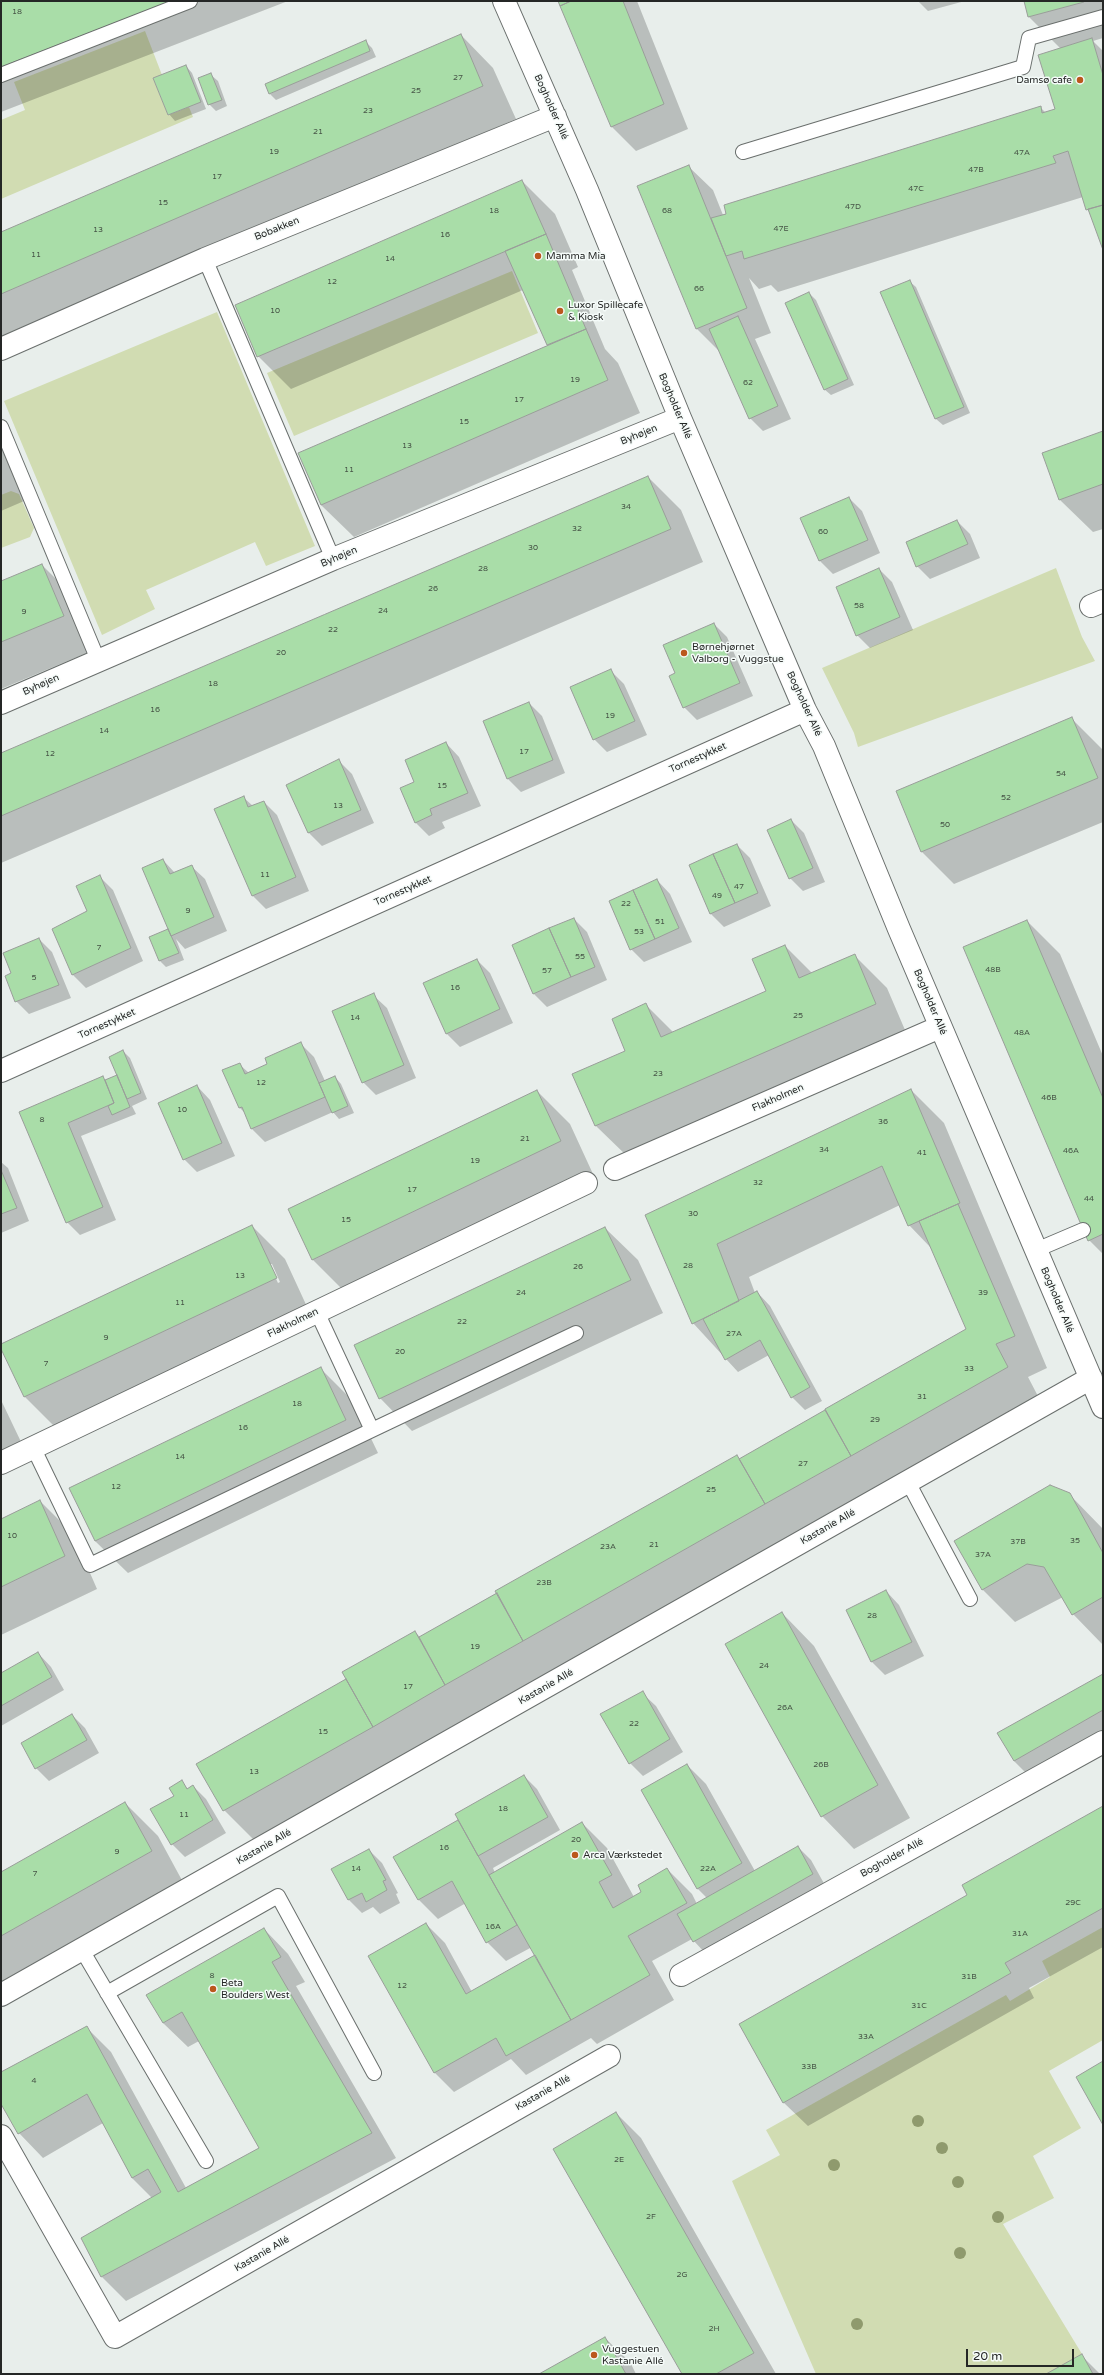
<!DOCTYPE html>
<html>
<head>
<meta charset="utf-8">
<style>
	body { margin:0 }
	#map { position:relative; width:1104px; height:2375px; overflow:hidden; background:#e8eeeb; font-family:"Varela Round",sans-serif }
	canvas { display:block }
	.frame { position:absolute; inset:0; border:2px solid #252726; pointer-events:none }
	.scale { position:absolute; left:966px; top:2349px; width:108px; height:18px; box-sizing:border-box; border:2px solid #252726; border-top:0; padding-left:5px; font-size:12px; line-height:14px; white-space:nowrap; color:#252726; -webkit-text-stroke:3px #f5fbf9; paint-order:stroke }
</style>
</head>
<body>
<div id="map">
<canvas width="1104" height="2375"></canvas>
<div class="frame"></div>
<div class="scale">20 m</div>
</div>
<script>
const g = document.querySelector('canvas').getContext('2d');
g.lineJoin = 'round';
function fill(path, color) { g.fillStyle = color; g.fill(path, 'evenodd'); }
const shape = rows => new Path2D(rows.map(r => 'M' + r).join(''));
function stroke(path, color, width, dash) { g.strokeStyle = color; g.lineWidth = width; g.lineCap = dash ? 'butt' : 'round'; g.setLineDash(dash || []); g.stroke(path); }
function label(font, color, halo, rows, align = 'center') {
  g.font = font + ' "Varela Round",sans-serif'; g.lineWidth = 3; g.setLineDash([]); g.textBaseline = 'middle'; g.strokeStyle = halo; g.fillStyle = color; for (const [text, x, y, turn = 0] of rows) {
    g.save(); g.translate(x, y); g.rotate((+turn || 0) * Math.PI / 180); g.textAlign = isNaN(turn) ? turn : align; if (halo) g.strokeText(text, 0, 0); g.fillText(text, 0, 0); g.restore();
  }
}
fill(shape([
	[145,31,162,75,153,78,168,115,189,107,193,117,1,199,1,120,25,110,14,82],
	[512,271,538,333,294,436,267,373],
	[217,312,315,546,266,566,255,542,146,590,155,609,102,635,4,401],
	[11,491,19,494,34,528,30,537,1,548,1,495],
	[1056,568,1082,637,1095,661,858,747,854,733,822,668],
	[1103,1927,1103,2040,1049,2071,1081,2128,1033,2156,1054,2198,1003,2224,1082,2354,1049,2374,816,2374,732,2181,780,2155,766,2130,1006,1995,1010,2001,1050,1977,1042,1961]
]), '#d1dcb2');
fill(shape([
	[1,1,288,1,1,112],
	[559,1,637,1,688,129,636,151,612,127],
	[918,1,965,1,928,11],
	[1025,1,1103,1,1103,38,1093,41,1103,51,1103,247,1083,197,778,292,771,285,759,289,749,278,771,333,755,339,791,419,763,431,750,418,720,352,697,329,639,186,688,166,713,190,723,215,1040,107,1046,113,1056,109,1061,49,1029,17],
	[461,35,493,68,516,119,1,341,1,233],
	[366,42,372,48,376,57,276,100,270,94],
	[186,66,192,73,206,109,175,121,169,114],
	[211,75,218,81,227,106,216,111,209,104],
	[522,181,555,214,578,267,572,270,605,349,618,363,640,413,354,537,321,505,549,346,523,290,291,389,258,356],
	[909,281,916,287,970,413,943,425,936,419,882,293],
	[809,293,816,300,854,385,831,395,824,389],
	[1103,432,1103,529,1093,532,1060,500,1044,454],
	[1,440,31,498,1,511],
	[648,477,681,510,703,562,1,863,1,754],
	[849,498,862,511,880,553,833,574,820,561,801,518],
	[957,521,970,534,980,558,930,579,917,566],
	[42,565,75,598,96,649,1,689,1,582],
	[879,569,892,582,913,630,870,648,857,635],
	[714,624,727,637,753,696,697,720,684,707,677,674],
	[611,671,624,684,647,735,607,752,594,739],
	[529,703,542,716,565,773,521,792,508,779],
	[1072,719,1103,750,1103,822,954,884,922,852],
	[446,743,459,757,481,806,442,822,445,828,429,836,415,822,415,782],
	[339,761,352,774,374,823,322,846,309,833],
	[244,798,253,806,264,802,277,815,309,891,266,909,253,896,215,810],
	[791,820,804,833,825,882,803,891,790,878],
	[737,845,750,858,771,906,724,927,711,914,690,866],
	[163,860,175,873,191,866,205,879,227,931,185,949,176,939,184,960,166,967,160,961,150,938,171,933],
	[100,877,113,890,143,961,86,988,73,975,53,929,88,911],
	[657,880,670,894,692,942,644,962,631,949],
	[574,919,587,932,607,980,547,1007,534,994],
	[1027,921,1060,954,1103,1056,1103,1254,1089,1240],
	[39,939,52,952,71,998,29,1014,16,1001,12,974],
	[785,946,812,973,854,955,887,988,908,1037,629,1158,596,1126,574,1074,627,1051,646,1005,674,1033,768,992],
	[477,960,490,973,513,1023,460,1047,447,1034,424,984],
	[373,995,387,1008,416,1078,376,1095,363,1082],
	[301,1044,314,1057,325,1081,335,1077,341,1084,354,1113,339,1119,333,1112,265,1142,252,1129,245,1113,239,1107,239,1064,249,1073,269,1064],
	[123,1051,130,1058,147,1099,132,1106,136,1114,81,1136,116,1220,80,1235,67,1222,20,1112,102,1078,106,1081,118,1076],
	[197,1086,210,1100,235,1156,197,1172,184,1159],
	[911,1090,944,1123,1047,1368,1028,1377,1040,1400,257,1843,224,1810,347,1680,415,1632,420,1637,664,1497,737,1456,740,1459,967,1329,932,1249,909,1225,900,1205,749,1277,755,1293,757,1292,770,1306,822,1401,805,1410,792,1397,769,1355,738,1372,693,1323,646,1215],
	[537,1091,570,1124,593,1174,345,1292,312,1259],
	[1,1162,8,1168,29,1221,1,1233],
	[252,1226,285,1259,309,1311,58,1430,25,1397,1,1345],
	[269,1264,272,1264,280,1282,278,1283],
	[605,1228,638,1260,663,1313,412,1431,380,1398],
	[320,1368,353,1401,378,1453,128,1573,95,1541],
	[1,1400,23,1446,1,1457],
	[1069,1494,1103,1529,1103,1645,1073,1614,1063,1597,1015,1622,982,1589],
	[40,1501,73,1534,97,1589,1,1635,1,1520],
	[886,1591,899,1605,924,1656,885,1675,872,1662,847,1611],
	[782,1613,814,1646,910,1818,854,1849,822,1816],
	[38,1653,51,1667,64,1690,1,1726,1,1674],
	[1103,1675,1103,1731,1027,1774,1014,1761],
	[642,1693,656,1706,683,1752,643,1776,630,1763],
	[72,1715,85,1728,99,1753,49,1781,36,1768],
	[687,1765,706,1784,755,1871,798,1847,811,1860,826,1887,707,1955,692,1939,652,1961,674,2000,597,2044,591,2038,526,2075,511,2059,454,2092,435,2073,369,1956,426,1924,445,1943,472,1992,538,1960,532,1947,506,1961,487,1942,466,1903,438,1919,419,1900,394,1857,458,1821,461,1824,524,1776,537,1789,560,1830,493,1868,495,1873,582,1823,607,1848,634,1897,643,1892,667,1869,692,1894,697,1904,707,1898,697,1888],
	[182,1782,188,1789,193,1786,206,1799,226,1833,185,1857,172,1844,176,1796],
	[125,1803,158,1836,184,1884,1,1987,1,1873],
	[1103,1807,1103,1947,1029,1988,1034,1998,808,2126,783,2102,969,1895],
	[369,1850,382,1863,398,1893,396,1894,400,1903,380,1914,373,1907,362,1913,349,1900,333,1870],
	[264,1929,288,1954,305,1982,296,1986,396,2158,126,2301,102,2277,152,2198,132,2178,103,2123,43,2158,19,2133,1,2102,1,2074,87,2028,111,2052,186,2188,260,2148,199,2041,188,2047,163,2023],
	[616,2113,641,2138,776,2374,683,2374],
	[605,2338,630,2362,636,2374,541,2374],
	[1081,2355,1100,2374,1048,2374]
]), '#0003');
const building = shape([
	[1,1,171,1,1,67,1,1],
	[558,1,571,1,560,6,558,1],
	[571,1,623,1,664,104,611,127,560,6,571,1],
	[1024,1,1084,1,1084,2,1028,17,1024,1],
	[461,34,483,86,1,294,1,232,461,34],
	[1092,38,1103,75,1103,205,1086,210,1068,151,1053,156,1056,163,744,259,742,251,726,256,711,218,726,214,724,205,1041,106,1042,113,1055,109,1038,55,1092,38],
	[366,40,370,51,269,94,265,84,366,40],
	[186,65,201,102,168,115,153,78,186,65],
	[211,73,222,100,208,105,198,78,211,73],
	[689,165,747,308,696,329,637,186,689,165],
	[522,180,546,234,257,357,235,305,522,180],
	[1103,205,1103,250,1088,209,1103,205],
	[546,234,586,329,547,345,505,251,546,234],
	[910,280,964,407,935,419,880,292,910,280],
	[809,292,848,379,824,390,785,303,809,292],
	[738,316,778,406,749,419,709,329,738,316],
	[586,329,608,380,321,505,298,453,586,329],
	[1103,431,1103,484,1059,500,1042,453,1103,431],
	[648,476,671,529,1,816,1,753,648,476],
	[849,497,868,540,819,561,800,518,849,497],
	[957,520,968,544,916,567,906,542,957,520],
	[42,564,64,616,1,642,1,581,42,564],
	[879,568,900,617,856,636,836,587,879,568],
	[714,623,740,683,683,708,669,676,675,673,663,645,714,623],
	[611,669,635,721,593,740,570,687,611,669],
	[529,702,553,760,507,779,483,721,529,702],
	[1072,717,1098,778,921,852,896,791,1072,717],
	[446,742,468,793,430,809,432,815,415,823,400,788,414,782,405,760,446,742],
	[339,759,361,810,308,833,286,785,339,759],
	[244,796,248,807,264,801,296,877,252,896,214,809,244,796],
	[791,819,813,868,789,879,767,830,791,819],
	[737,844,758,893,735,903,713,854,737,844],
	[713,854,735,903,710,914,689,865,713,854],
	[163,859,170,874,192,865,214,917,171,936,142,868,163,859],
	[100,875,131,948,72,975,52,929,87,911,76,886,100,875],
	[657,879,679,928,655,939,633,890,657,879],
	[633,890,655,939,630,950,609,901,633,890],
	[574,918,595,967,571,977,549,928,574,918],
	[1027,920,1103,1098,1103,1234,1088,1241,963,947,1027,920],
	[549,928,571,977,533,994,512,945,549,928],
	[168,929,179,953,159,961,149,937,168,929],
	[39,938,59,985,15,1002,5,976,11,973,3,953,39,938],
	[785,945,799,978,855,954,876,1004,595,1126,572,1074,625,1051,612,1019,646,1003,661,1037,766,991,752,959,785,945],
	[477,959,500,1009,446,1034,423,983,477,959],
	[374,993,404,1065,362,1083,332,1011,374,993],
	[301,1042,325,1097,251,1129,242,1107,239,1108,222,1070,240,1063,245,1074,267,1064,265,1058,301,1042],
	[123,1050,141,1093,127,1099,109,1057,123,1050],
	[117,1075,130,1107,112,1115,108,1106,114,1103,105,1080,117,1075],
	[103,1076,114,1103,68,1123,103,1207,66,1223,19,1112,103,1076],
	[335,1076,348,1106,332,1113,319,1083,335,1076],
	[197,1085,222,1143,183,1160,158,1103,197,1085],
	[911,1089,960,1203,908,1226,882,1166,717,1244,739,1301,692,1324,645,1215,911,1089],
	[537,1090,561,1141,312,1260,288,1209,537,1090],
	[1,1170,17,1208,1,1214,1,1170],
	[958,1204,1015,1336,996,1344,1008,1367,851,1456,825,1409,966,1329,919,1221,958,1204],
	[252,1225,277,1278,24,1397,1,1349,1,1344,252,1225],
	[605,1227,631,1280,379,1399,354,1345,605,1227],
	[757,1291,810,1387,791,1398,760,1340,725,1360,703,1319,757,1291],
	[321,1367,346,1420,95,1541,69,1488,321,1367],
	[825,1410,851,1456,765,1504,739,1459,825,1410],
	[737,1455,765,1504,523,1641,495,1591,737,1455],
	[1050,1485,1070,1493,1103,1553,1103,1597,1072,1615,1044,1567,1027,1564,982,1590,954,1541,1050,1485],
	[40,1500,65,1556,1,1587,1,1519,40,1500],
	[886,1590,912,1642,871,1662,846,1610,886,1590],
	[497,1593,523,1641,445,1685,419,1637,497,1593],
	[782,1612,878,1785,821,1817,725,1644,782,1612],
	[415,1631,445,1685,373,1727,342,1672,415,1631],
	[38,1652,52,1677,1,1706,1,1673,38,1652],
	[1103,1674,1103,1710,1014,1761,997,1733,1103,1674],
	[346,1679,373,1727,223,1811,196,1764,346,1679],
	[643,1691,670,1739,629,1764,600,1714,643,1691],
	[72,1714,87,1740,35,1769,21,1743,72,1714],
	[687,1764,742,1863,697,1889,641,1790,687,1764],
	[524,1775,548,1817,478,1856,455,1814,524,1775],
	[182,1780,187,1789,193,1785,213,1820,171,1845,150,1809,174,1796,169,1788,182,1780],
	[125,1802,152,1851,1,1936,1,1872,125,1802],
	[1103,1806,1103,1908,1005,1963,1011,1973,783,2103,739,2024,967,1895,962,1885,1103,1806],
	[458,1820,517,1925,486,1943,452,1881,418,1900,393,1857,458,1820],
	[582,1822,612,1875,599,1882,613,1908,641,1892,638,1885,667,1868,687,1903,628,1936,650,1975,571,2020,489,1875,582,1822],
	[798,1846,813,1874,693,1942,677,1914,798,1846],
	[369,1849,386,1880,383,1881,387,1890,366,1902,362,1893,348,1900,331,1869,369,1849],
	[426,1923,466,1994,535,1955,571,2020,506,2056,496,2038,434,2073,368,1956,426,1923],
	[264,1928,281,1957,272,1962,372,2133,101,2277,81,2238,161,2192,148,2169,132,2178,87,2094,18,2134,1,2104,1,2072,87,2026,178,2192,259,2148,182,2012,163,2023,146,1995,264,1928],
	[1103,2061,1103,2125,1076,2077,1103,2061],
	[616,2112,754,2353,716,2374,682,2374,553,2149,616,2112],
	[605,2337,626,2374,539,2374,605,2337],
	[1082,2354,1093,2374,1046,2374,1082,2354]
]);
fill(building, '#a9dda8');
stroke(building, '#999d99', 1);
const service = shape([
	[1,75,190,1],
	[743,152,1023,67,1029,38,1103,17],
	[205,259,333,559],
	[1,427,98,660],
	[1036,1250,1083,1230],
	[317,1312,372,1430,576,1333],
	[33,1447,90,1565,372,1430],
	[908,1482,970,1599],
	[82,1950,206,2161],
	[107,1993,278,1896,374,2073]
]);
const minor = shape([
	[504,1,587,190,680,418,805,710,824,746,899,929,1103,1407],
	[1,349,205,259,555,116],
	[1091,606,1103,601],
	[1,703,333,559,680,418],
	[1,1071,805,710],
	[615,1169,940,1027],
	[1,1463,586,1183],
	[681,1975,1103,1742],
	[1,1995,1091,1378],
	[1,2136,115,2337,609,2056]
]);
stroke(service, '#6a6f6d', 16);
stroke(minor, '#6a6f6d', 24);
stroke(service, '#fff', 14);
stroke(minor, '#fff', 22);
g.fillStyle = '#8f9a6d';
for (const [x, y] of [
	[918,2121],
	[942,2148],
	[834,2165],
	[958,2182],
	[998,2217],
	[960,2253],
	[857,2324]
]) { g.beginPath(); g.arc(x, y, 6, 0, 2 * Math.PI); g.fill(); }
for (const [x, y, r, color] of [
	[1080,80,4,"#bb581d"],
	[538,256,4,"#bb581d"],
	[560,311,4,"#bb581d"],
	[684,653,4,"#bb581d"],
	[575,1855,4,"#bb581d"],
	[213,1989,4,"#bb581d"],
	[594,2355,4,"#bb581d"]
]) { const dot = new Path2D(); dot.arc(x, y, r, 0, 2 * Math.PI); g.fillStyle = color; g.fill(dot); stroke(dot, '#f5fbf9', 1.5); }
label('8px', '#465446', null, [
	["18",17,12],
	["27",458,78],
	["25",416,91],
	["23",368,111],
	["21",318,132],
	["19",274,152],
	["47A",1022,153],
	["47B",976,170],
	["17",217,177],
	["47C",916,189],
	["15",163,203],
	["47D",853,207],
	["18",494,211],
	["68",667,211],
	["47E",781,229],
	["13",98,230],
	["16",445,235],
	["11",36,255],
	["14",390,259],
	["12",332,282],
	["66",699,289],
	["10",275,311],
	["19",575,380],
	["62",748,383],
	["17",519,400],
	["15",464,422],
	["13",407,446],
	["11",349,470],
	["34",626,507],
	["32",577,529],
	["60",823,532],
	["30",533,548],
	["28",483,569],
	["26",433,589],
	["58",859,606],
	["24",383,611],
	["9",24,612],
	["22",333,630],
	["20",281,653],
	["18",213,684],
	["16",155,710],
	["19",610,716],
	["14",104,731],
	["17",524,752],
	["12",50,754],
	["54",1061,774],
	["15",442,786],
	["52",1006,798],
	["13",338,806],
	["50",945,825],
	["11",265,875],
	["47",739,887],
	["49",717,896],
	["22",626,904],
	["9",188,911],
	["51",660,922],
	["53",639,932],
	["7",99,948],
	["55",580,957],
	["48B",993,970],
	["57",547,971],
	["5",34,978],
	["16",455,988],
	["25",798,1016],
	["14",355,1018],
	["48A",1022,1033],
	["23",658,1074],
	["12",261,1083],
	["46B",1049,1098],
	["10",182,1110],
	["8",42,1120],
	["36",883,1122],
	["21",525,1139],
	["34",824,1150],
	["46A",1071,1151],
	["41",922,1153],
	["19",475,1161],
	["32",758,1183],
	["17",412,1190],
	["44",1089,1199],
	["30",693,1214],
	["15",346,1220],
	["28",688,1266],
	["26",578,1267],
	["13",240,1276],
	["24",521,1293],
	["39",983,1293],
	["11",180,1303],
	["22",462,1322],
	["27A",734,1334],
	["9",106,1338],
	["20",400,1352],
	["7",46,1364],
	["33",969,1369],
	["31",922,1397],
	["18",297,1404],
	["29",875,1420],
	["16",243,1428],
	["14",180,1457],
	["27",803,1464],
	["12",116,1487],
	["25",711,1490],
	["10",12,1536],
	["35",1075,1541],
	["37B",1018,1542],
	["21",654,1545],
	["23A",608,1547],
	["37A",983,1555],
	["23B",544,1583],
	["28",872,1616],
	["19",475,1647],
	["24",764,1666],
	["17",408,1687],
	["26A",785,1708],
	["22",634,1724],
	["15",323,1732],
	["26B",821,1765],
	["13",254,1772],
	["18",503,1809],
	["11",184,1815],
	["20",576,1840],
	["16",444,1848],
	["9",117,1852],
	["14",356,1869],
	["22A",708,1869],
	["7",35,1874],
	["29C",1073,1903],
	["16A",493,1927],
	["31A",1020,1934],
	["8",212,1976],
	["31B",969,1977],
	["12",402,1986],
	["31C",919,2006],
	["33A",866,2037],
	["33B",809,2067],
	["4",34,2081],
	["2E",619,2160],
	["2F",651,2217],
	["2G",682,2275],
	["2H",714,2329]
]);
label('10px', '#252726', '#f5fbf9', [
	["Damsø cafe",1072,80,"right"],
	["Mamma Mia",546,256],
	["Luxor Spillecafe",568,305],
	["& Kiosk",568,317],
	["Børnehjørnet",692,647],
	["Valborg - Vuggstue",692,659],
	["Arca Værkstedet",583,1855],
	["Beta",221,1983],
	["Boulders West",221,1995],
	["Vuggestuen",602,2349],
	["Kastanie Allé",602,2361]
], 'left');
label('10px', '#252726', '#f5fbf9', [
	["Bogholder Allé",551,107,66],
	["Bobakken",277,229,-22],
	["Bogholder Allé",675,406,67],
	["Byhøjen",639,435,-22],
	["Byhøjen",339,557,-23],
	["Byhøjen",41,685,-24],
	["Bogholder Allé",804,704,65],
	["Tornestykket",698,758,-24],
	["Tornestykket",403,891,-24],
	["Bogholder Allé",930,1002,67],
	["Tornestykket",107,1024,-24],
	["Flakholmen",778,1098,-24],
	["Bogholder Allé",1057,1300,67],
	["Flakholmen",293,1323,-26],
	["Kastanie Allé",828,1527,-30],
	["Kastanie Allé",546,1687,-30],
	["Kastanie Allé",264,1847,-30],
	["Bogholder Allé",892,1858,-29],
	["Kastanie Allé",543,2093,-30],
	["Kastanie Allé",262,2254,-30]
]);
</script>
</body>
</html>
